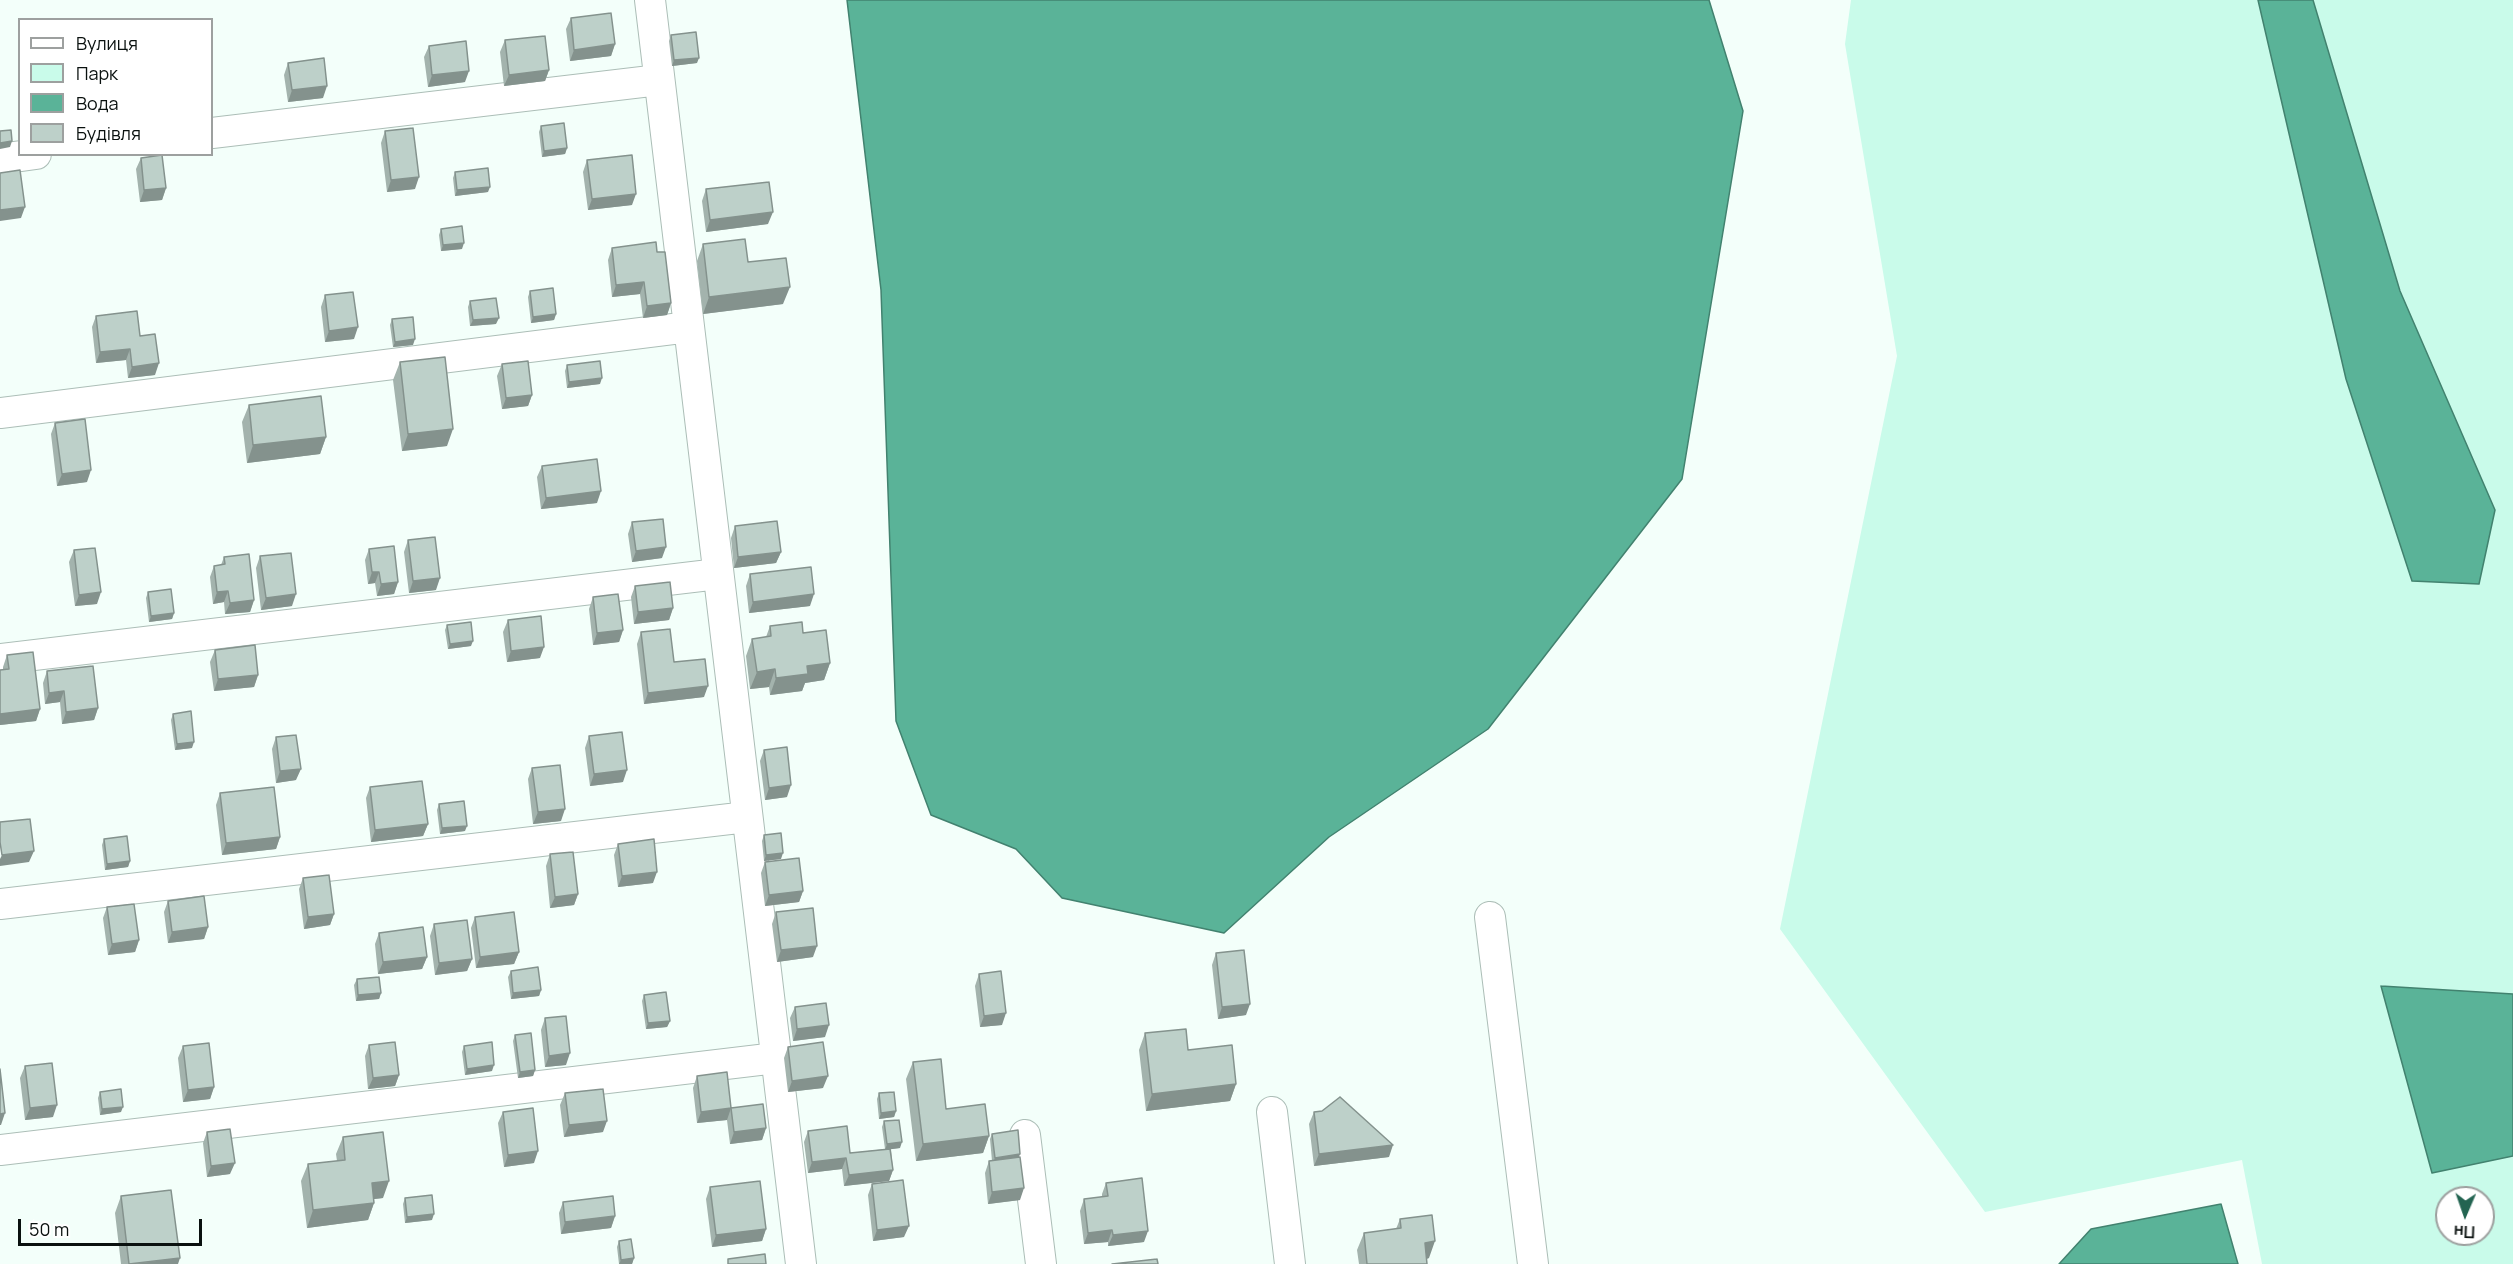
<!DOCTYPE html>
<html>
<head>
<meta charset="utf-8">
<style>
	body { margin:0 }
	#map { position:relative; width:2513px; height:1264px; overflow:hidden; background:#f3fffa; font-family:Manrope,sans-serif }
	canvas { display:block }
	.legend { position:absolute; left:18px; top:18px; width:195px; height:138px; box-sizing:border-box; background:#fff; border:2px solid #9da09f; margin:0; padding:8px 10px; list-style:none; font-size:18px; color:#0a110f }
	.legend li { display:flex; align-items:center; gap:12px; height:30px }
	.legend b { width:30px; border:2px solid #9da09f }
	.north { position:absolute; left:2435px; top:1186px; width:60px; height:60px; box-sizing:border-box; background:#fff; border:2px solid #9da09f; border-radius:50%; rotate:182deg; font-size:16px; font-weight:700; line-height:24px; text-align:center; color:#0a110f }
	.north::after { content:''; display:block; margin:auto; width:21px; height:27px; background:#236451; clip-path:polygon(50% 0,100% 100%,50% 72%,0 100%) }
	.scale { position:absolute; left:18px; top:1219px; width:184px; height:27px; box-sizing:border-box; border:3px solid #0a110f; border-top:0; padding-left:8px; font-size:18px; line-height:21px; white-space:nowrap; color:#0a110f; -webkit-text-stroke:4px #fff; paint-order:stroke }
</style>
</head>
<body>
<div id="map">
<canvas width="2513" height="1264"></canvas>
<ul class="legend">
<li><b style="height:8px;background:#fff"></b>Вулиця</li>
<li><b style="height:16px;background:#c9fbea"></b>Парк</li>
<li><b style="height:16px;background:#5ab398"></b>Вода</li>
<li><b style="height:16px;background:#bdd0c9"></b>Будівля</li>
</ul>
<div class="north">Пн</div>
<div class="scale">50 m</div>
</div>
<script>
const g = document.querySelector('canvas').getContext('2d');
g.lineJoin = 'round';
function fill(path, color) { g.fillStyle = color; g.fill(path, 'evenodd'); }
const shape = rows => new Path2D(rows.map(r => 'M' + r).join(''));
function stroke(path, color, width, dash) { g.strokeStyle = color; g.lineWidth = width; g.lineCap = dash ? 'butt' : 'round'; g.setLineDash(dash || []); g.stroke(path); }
fill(shape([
	[1851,0,2513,0,2513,1264,2262,1264,2242,1160,1985,1212,1780,929,1897,356,1845,44],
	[2447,1198,2483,1198,2483,1234,2447,1234]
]), '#c9fbea');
const water = shape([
	[847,0,1709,0,1743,111,1682,479,1488,729,1329,837,1224,933,1062,898,1016,849,931,815,896,721,881,290,847,0],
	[2258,0,2313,0,2400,291,2495,510,2479,584,2412,581,2346,379,2258,0],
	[2381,986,2513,994,2513,1156,2432,1173,2381,986],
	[2221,1204,2238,1264,2059,1264,2091,1229,2221,1204]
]);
fill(water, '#5ab398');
stroke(water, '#42826f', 1.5);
const street = shape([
	[650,0,801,1264],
	[212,133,659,80],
	[0,159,36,154],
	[0,413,689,327],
	[0,659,718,574],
	[0,904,747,817],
	[1490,917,1533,1264],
	[1272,1112,1290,1264],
	[1025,1135,1041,1264],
	[0,1150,776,1058]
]);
stroke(street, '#acbeb7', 32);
stroke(street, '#fff', 30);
fill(shape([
	[571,18,615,44,611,56,570,61,566,29],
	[671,35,697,63,672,66,669,41],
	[505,40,549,70,545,81,504,86,500,52],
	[429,46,465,82,428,87,424,57],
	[288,63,323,98,288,102,284,75],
	[541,126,567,148,565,154,542,157,539,132],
	[385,131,415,189,387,192,381,143],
	[141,158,166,188,162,200,140,202,136,169],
	[587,160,632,205,588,210,583,172],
	[455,172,488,192,455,196,453,178],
	[706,189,768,224,706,232,702,201],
	[441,229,462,249,441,251,439,235],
	[703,244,748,262,783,304,703,314,697,261],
	[612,248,657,252,671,303,667,315,643,318,640,294,612,297,608,260],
	[530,291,556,314,554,320,531,323,528,297],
	[325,295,354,339,325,342,321,307],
	[470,301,496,324,470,326,468,307],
	[96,316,140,336,155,375,128,378,126,360,96,363,92,327],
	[392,319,413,345,393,347,390,325],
	[400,362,447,446,402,451,393,380],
	[502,364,532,395,528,406,502,409,497,376],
	[567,365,600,384,567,388,565,371],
	[249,405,326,437,320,454,247,463,242,422],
	[55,423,87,482,57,486,51,434],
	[542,466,597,503,541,509,537,477],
	[632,522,662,558,632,562,628,534],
	[735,526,781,552,776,563,734,568,731,538],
	[408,540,436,590,409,593,404,552],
	[369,549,398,582,394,594,377,596,375,583,368,584,365,560],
	[74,550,97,604,75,606,69,562],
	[260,556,292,606,261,610,256,568],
	[224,557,254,600,250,612,225,614,224,602,213,604,210,577,214,566,221,565],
	[750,574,810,606,749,613,746,586],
	[635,586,673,608,669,620,634,624,631,597],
	[148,592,174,613,172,619,149,622,146,598],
	[593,597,623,630,619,642,593,645,589,609],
	[508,620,540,658,507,662,503,632],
	[447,625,471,646,448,649,445,630],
	[770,626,803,633,830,663,824,680,805,683,802,691,770,695,769,687,750,689,746,656,752,639,766,637],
	[641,632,704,697,644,704,637,644],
	[215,650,258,675,254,687,214,691,210,662],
	[7,655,40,709,36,721,0,725,0,670,3,670,3,667],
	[47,671,98,708,94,720,62,724,60,702,45,704,43,683],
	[173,714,192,748,175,750,171,720],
	[589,736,623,782,590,786,585,748],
	[276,737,296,780,276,783,272,749],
	[764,750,787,797,765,800,760,761],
	[532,768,561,821,533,824,528,779],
	[370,787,428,824,423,836,371,842,366,798],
	[220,793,280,837,276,849,222,855,216,805],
	[439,804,465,831,440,834,437,810],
	[764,835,781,859,764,861,762,841],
	[104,839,130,861,128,867,105,870,102,845],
	[618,844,653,883,618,887,614,855],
	[550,854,578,894,574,905,550,908,546,866],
	[765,862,803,891,799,902,765,906,761,873],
	[303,878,334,914,330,925,304,929,299,889],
	[168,901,208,927,204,939,168,943,164,912],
	[107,907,139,940,135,952,108,955,103,918],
	[776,912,813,957,777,962,772,924],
	[475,917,519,952,514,964,476,968,471,928],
	[434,924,472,959,467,971,435,975,430,936],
	[379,933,427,957,422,969,378,974,375,944],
	[1216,953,1246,1015,1218,1019,1212,965],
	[511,971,541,990,539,996,511,999,508,977],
	[979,974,1002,1025,980,1027,975,986],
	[357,979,381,993,379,999,356,1001,354,985],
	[644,995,670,1021,667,1027,646,1029,642,1001],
	[795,1007,825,1037,793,1041,790,1018],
	[545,1018,566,1065,545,1067,541,1030],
	[1145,1033,1236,1084,1230,1101,1146,1111,1139,1050],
	[515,1035,535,1070,533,1076,518,1078,513,1041],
	[369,1045,399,1075,395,1086,368,1089,365,1056],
	[183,1046,214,1087,210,1099,183,1102,178,1058],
	[464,1046,492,1071,465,1075,462,1052],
	[788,1047,823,1088,788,1092,784,1058],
	[913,1062,946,1109,989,1136,983,1153,916,1161,906,1079],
	[25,1066,53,1117,25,1120,20,1078],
	[697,1076,731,1108,766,1128,762,1140,730,1144,727,1120,697,1123,693,1088],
	[100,1092,121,1112,100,1115,98,1098],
	[565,1093,603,1132,564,1137,560,1105],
	[879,1093,896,1111,894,1117,879,1119,877,1099],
	[503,1112,534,1163,504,1167,498,1123],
	[1314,1112,1389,1157,1314,1166,1309,1124],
	[884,1121,900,1148,891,1149,893,1170,889,1181,844,1186,842,1169,808,1173,804,1142,808,1131,850,1153,885,1149,882,1127],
	[207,1132,230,1174,207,1177,203,1143],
	[992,1134,1019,1157,1020,1200,988,1204,985,1173,989,1161,992,1161,990,1139],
	[343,1137,383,1198,374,1199,374,1203,368,1220,307,1228,301,1181,308,1164,337,1161,336,1154],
	[1106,1183,1144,1242,1108,1246,1108,1242,1084,1244,1080,1211,1084,1199,1102,1197,1102,1194],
	[872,1184,904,1237,873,1241,868,1195],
	[710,1187,766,1229,762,1241,712,1247,706,1199],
	[121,1196,178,1264,121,1264,115,1213],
	[405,1198,432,1220,405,1223,403,1204],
	[563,1202,615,1216,611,1228,561,1234,559,1213],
	[1400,1219,1429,1258,1427,1259,1427,1264,1359,1264,1357,1250,1364,1233,1396,1229],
	[619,1241,634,1258,632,1264,619,1264,617,1247]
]), '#a3b3ad');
fill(shape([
	[615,44,611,56,570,61,574,50],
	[699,58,697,63,672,66,674,60],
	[549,70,545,81,504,86,509,75],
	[469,71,465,82,428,87,432,75],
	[327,86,323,98,288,102,292,90],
	[12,141,10,147,0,149,0,143],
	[567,148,565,154,542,157,544,151],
	[419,177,415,189,387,192,391,180],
	[490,187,488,192,455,196,457,190],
	[166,188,162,200,140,202,144,190],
	[636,194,632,205,588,210,592,199],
	[25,207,21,218,0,221,0,210],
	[773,212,768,224,706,232,710,220],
	[464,243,462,249,441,251,443,245],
	[644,282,640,294,612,297,616,285],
	[790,287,783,304,703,314,709,297],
	[671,303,667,315,643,318,647,306],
	[556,314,554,320,531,323,533,317],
	[499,318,496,324,470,326,473,320],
	[358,327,354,339,325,342,329,331],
	[415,339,413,345,393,347,395,342],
	[130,349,126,360,96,363,100,352],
	[159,363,155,375,128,378,132,367],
	[602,378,600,384,567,388,569,382],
	[532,395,528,406,502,409,506,398],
	[453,429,447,446,402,451,408,434],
	[326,437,320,454,247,463,253,445],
	[91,470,87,482,57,486,62,474],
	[601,491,597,503,541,509,546,498],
	[666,547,662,558,632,562,636,551],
	[781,552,776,563,734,568,738,557],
	[372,572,379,572,375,583,368,584],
	[440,578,436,590,409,593,413,581],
	[398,582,394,594,377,596,381,584],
	[228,591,224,602,213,604,217,592],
	[101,592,97,604,75,606,79,595],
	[296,594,292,606,261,610,266,598],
	[814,594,810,606,749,613,753,602],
	[254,600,250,612,225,614,230,603],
	[673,608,669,620,634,624,638,612],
	[174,613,172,619,149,622,151,616],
	[623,630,619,642,593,645,597,633],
	[473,641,471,646,448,649,450,644],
	[544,647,540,658,507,662,511,651],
	[830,663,824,680,805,683,802,691,770,695,776,678,807,666],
	[775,669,769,687,750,689,757,672],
	[258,675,254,687,214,691,218,679],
	[708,686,704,697,644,704,648,693],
	[64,691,60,702,45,704,49,693],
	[98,708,94,720,62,724,66,712],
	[40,709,36,721,0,725,0,714],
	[194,742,192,748,175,750,177,744],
	[301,769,296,780,276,783,280,771],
	[627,770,623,782,590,786,594,774],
	[791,785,787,797,765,800,769,788],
	[565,809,561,821,533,824,538,812],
	[428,824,423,836,371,842,375,830],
	[467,826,465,831,440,834,442,828],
	[280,837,276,849,222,855,226,843],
	[34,851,29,862,0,866,0,859,2,855],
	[783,853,781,859,764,861,766,855],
	[130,861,128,867,105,870,107,864],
	[657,872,653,883,618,887,622,876],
	[803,891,799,902,765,906,769,895],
	[578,894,574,905,550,908,555,897],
	[334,914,330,925,304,929,308,917],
	[208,927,204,939,168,943,172,932],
	[139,940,135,952,108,955,112,944],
	[817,946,813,957,777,962,781,950],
	[519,952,514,964,476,968,480,957],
	[427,957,422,969,378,974,383,962],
	[472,959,467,971,435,975,439,963],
	[541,990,539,996,511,999,513,993],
	[381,993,379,999,356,1001,358,995],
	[1250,1004,1246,1015,1218,1019,1222,1007],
	[1006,1013,1002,1025,980,1027,984,1016],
	[670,1021,667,1027,646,1029,648,1023],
	[829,1025,825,1037,793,1041,797,1029],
	[570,1053,566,1065,545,1067,549,1056],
	[494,1065,492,1071,465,1075,467,1069],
	[535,1070,533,1076,518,1078,520,1072],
	[399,1075,395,1086,368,1089,373,1078],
	[828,1076,823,1088,788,1092,792,1081],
	[1236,1084,1230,1101,1146,1111,1152,1094],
	[214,1087,210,1099,183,1102,188,1090],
	[57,1105,53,1117,25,1120,30,1108],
	[123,1107,121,1112,100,1115,102,1109],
	[731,1108,727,1120,697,1123,701,1112],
	[896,1111,894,1117,879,1119,881,1113],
	[5,1113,1,1125,0,1125,0,1114],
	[607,1121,603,1132,564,1137,569,1125],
	[766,1128,762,1140,730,1144,734,1132],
	[989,1136,983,1153,916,1161,923,1144],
	[902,1142,900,1148,885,1150,887,1144],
	[1393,1145,1389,1157,1314,1166,1319,1154],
	[538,1151,534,1163,504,1167,508,1155],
	[1020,1154,1018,1160,993,1163,995,1158],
	[846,1158,842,1169,808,1173,812,1162],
	[235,1163,230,1174,207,1177,211,1166],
	[893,1170,889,1181,844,1186,849,1175],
	[389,1181,383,1198,366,1200,372,1183],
	[1024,1188,1020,1200,988,1204,992,1192],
	[374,1203,368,1220,307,1228,313,1210],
	[434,1214,432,1220,405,1223,407,1217],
	[615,1216,611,1228,561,1234,565,1222],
	[909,1226,904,1237,873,1241,877,1230],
	[766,1229,762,1241,712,1247,716,1235],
	[1112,1230,1108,1242,1084,1244,1088,1233],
	[1148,1231,1144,1242,1108,1246,1113,1235],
	[1435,1241,1429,1258,1419,1260,1425,1243],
	[180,1258,178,1264,134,1264],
	[634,1258,632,1264,619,1264,621,1260]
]), '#84928d');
const building = shape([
	[611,13,615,44,574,50,571,18,611,13],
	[696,32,699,58,674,60,671,35,696,32],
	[545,36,549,70,509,75,505,40,545,36],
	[466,41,469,71,432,75,429,46,466,41],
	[324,58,327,86,292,90,288,63,324,58],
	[564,123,567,148,544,151,541,126,564,123],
	[413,128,419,177,391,180,385,131,413,128],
	[11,130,12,141,0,143,0,131,11,130],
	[162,155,166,188,144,190,141,158,162,155],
	[632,155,636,194,592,199,587,160,632,155],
	[488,168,490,187,457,190,455,172,488,168],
	[20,170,25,207,0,210,0,173,20,170],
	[769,182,773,212,710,220,706,189,769,182],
	[462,226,464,243,443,245,441,229,462,226],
	[745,239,748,262,786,258,790,287,709,297,703,244,745,239],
	[656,242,657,252,665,252,671,303,647,306,644,282,616,285,612,248,656,242],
	[553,288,556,314,533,317,530,291,553,288],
	[353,292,358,327,329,331,325,295,353,292],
	[496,298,499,318,473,320,470,301,496,298],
	[137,311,140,336,155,334,159,363,132,367,130,349,100,352,96,316,137,311],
	[413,317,415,339,395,342,392,319,413,317],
	[445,357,453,429,408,434,400,362,445,357],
	[528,361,532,395,506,398,502,364,528,361],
	[600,361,602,378,569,382,567,365,600,361],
	[321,396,326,437,253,445,249,405,321,396],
	[85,419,91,470,62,474,55,423,85,419],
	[597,459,601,491,546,498,542,466,597,459],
	[663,519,666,547,636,551,632,522,663,519],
	[777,521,781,552,738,557,735,526,777,521],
	[435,537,440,578,413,581,408,540,435,537],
	[394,546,398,582,381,584,379,572,372,572,369,549,394,546],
	[95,548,101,592,79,595,74,550,95,548],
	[291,553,296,594,266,598,260,556,291,553],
	[249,554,254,600,230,603,228,591,217,592,214,566,225,564,224,557,249,554],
	[811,567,814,594,753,602,750,574,811,567],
	[670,582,673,608,638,612,635,586,670,582],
	[171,589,174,613,151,616,148,592,171,589],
	[618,594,623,630,597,633,593,597,618,594],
	[541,616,544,647,511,651,508,620,541,616],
	[471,622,473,641,450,644,447,625,471,622],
	[802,622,803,633,826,630,830,663,807,666,808,674,776,678,775,669,757,672,752,639,771,636,770,626,802,622],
	[670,629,674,662,705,659,708,686,648,693,641,632,670,629],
	[255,645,258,675,218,679,215,650,255,645],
	[33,652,40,709,0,714,0,670,9,669,7,655,33,652],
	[93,666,98,708,66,712,64,691,49,693,47,671,93,666],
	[191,711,194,742,177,744,173,714,191,711],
	[622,732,627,770,594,774,589,736,622,732],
	[296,735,301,769,280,771,276,737,296,735],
	[787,747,791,785,769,788,764,750,787,747],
	[560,765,565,809,538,812,532,768,560,765],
	[422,781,428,824,375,830,370,787,422,781],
	[274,787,280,837,226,843,220,793,274,787],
	[464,801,467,826,442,828,439,804,464,801],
	[30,819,34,851,2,855,0,842,0,822,30,819],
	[781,833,783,853,766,855,764,835,781,833],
	[127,836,130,861,107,864,104,839,127,836],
	[654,839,657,872,622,876,618,844,654,839],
	[573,852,578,894,555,897,550,854,573,852],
	[799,858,803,891,769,895,765,862,799,858],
	[329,875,334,914,308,917,303,878,329,875],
	[204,896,208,927,172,932,168,901,204,896],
	[134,904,139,940,112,944,107,907,134,904],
	[813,908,817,946,781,950,776,912,813,908],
	[514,912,519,952,480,957,475,917,514,912],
	[467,920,472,959,439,963,434,924,467,920],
	[423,927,427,957,383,962,379,933,423,927],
	[1244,950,1250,1004,1222,1007,1216,953,1244,950],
	[538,967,541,990,513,993,511,971,538,967],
	[1001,971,1006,1013,984,1016,979,974,1001,971],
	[379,977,381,993,358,995,357,979,379,977],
	[666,992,670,1021,648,1023,644,995,666,992],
	[826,1003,829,1025,797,1029,795,1007,826,1003],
	[566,1016,570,1053,549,1056,545,1018,566,1016],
	[1186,1029,1188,1050,1232,1045,1236,1084,1152,1094,1145,1033,1186,1029],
	[531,1033,535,1070,520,1072,515,1035,531,1033],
	[395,1042,399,1075,373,1078,369,1045,395,1042],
	[492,1042,494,1065,467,1069,464,1046,492,1042],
	[823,1042,828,1076,792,1081,788,1047,823,1042],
	[209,1043,214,1087,188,1090,183,1046,209,1043],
	[941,1059,946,1109,985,1104,989,1136,923,1144,913,1062,941,1059],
	[52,1063,57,1105,30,1108,25,1066,52,1063],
	[0,1069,5,1113,0,1114,0,1069],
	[727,1072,731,1108,763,1104,766,1128,734,1132,731,1108,701,1112,697,1076,727,1072],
	[121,1089,123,1107,102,1109,100,1092,121,1089],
	[603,1089,607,1121,569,1125,565,1093,603,1089],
	[894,1092,896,1111,881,1113,879,1093,894,1092],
	[1340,1097,1393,1145,1319,1154,1314,1112,1322,1111,1340,1097],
	[533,1108,538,1151,508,1155,503,1112,533,1108],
	[899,1120,902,1142,887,1144,884,1121,899,1120],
	[847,1126,850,1153,890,1149,893,1170,849,1175,846,1158,812,1162,808,1131,847,1126],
	[230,1129,235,1163,211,1166,207,1132,230,1129],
	[1018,1130,1020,1154,995,1158,992,1134,1018,1130],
	[383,1132,389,1181,372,1183,374,1203,313,1210,308,1164,345,1160,343,1137,383,1132],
	[1020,1157,1024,1188,992,1192,989,1161,1020,1157],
	[1142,1178,1148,1231,1113,1235,1112,1230,1088,1233,1084,1199,1108,1196,1106,1183,1142,1178],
	[903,1180,909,1226,877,1230,872,1184,903,1180],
	[760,1181,766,1229,716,1235,710,1187,760,1181],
	[171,1190,180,1258,129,1264,121,1196,171,1190],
	[432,1195,434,1214,407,1217,405,1198,432,1195],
	[613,1196,615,1216,565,1222,563,1202,613,1196],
	[1432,1215,1435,1241,1425,1243,1427,1264,1367,1264,1364,1233,1401,1228,1400,1219,1432,1215],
	[631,1239,634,1258,621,1260,619,1241,631,1239],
	[765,1254,766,1264,728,1264,728,1259,765,1254],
	[1157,1259,1158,1264,1112,1264,1157,1259]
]);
fill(building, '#bdd0c9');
stroke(building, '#84928d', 1.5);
</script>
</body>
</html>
